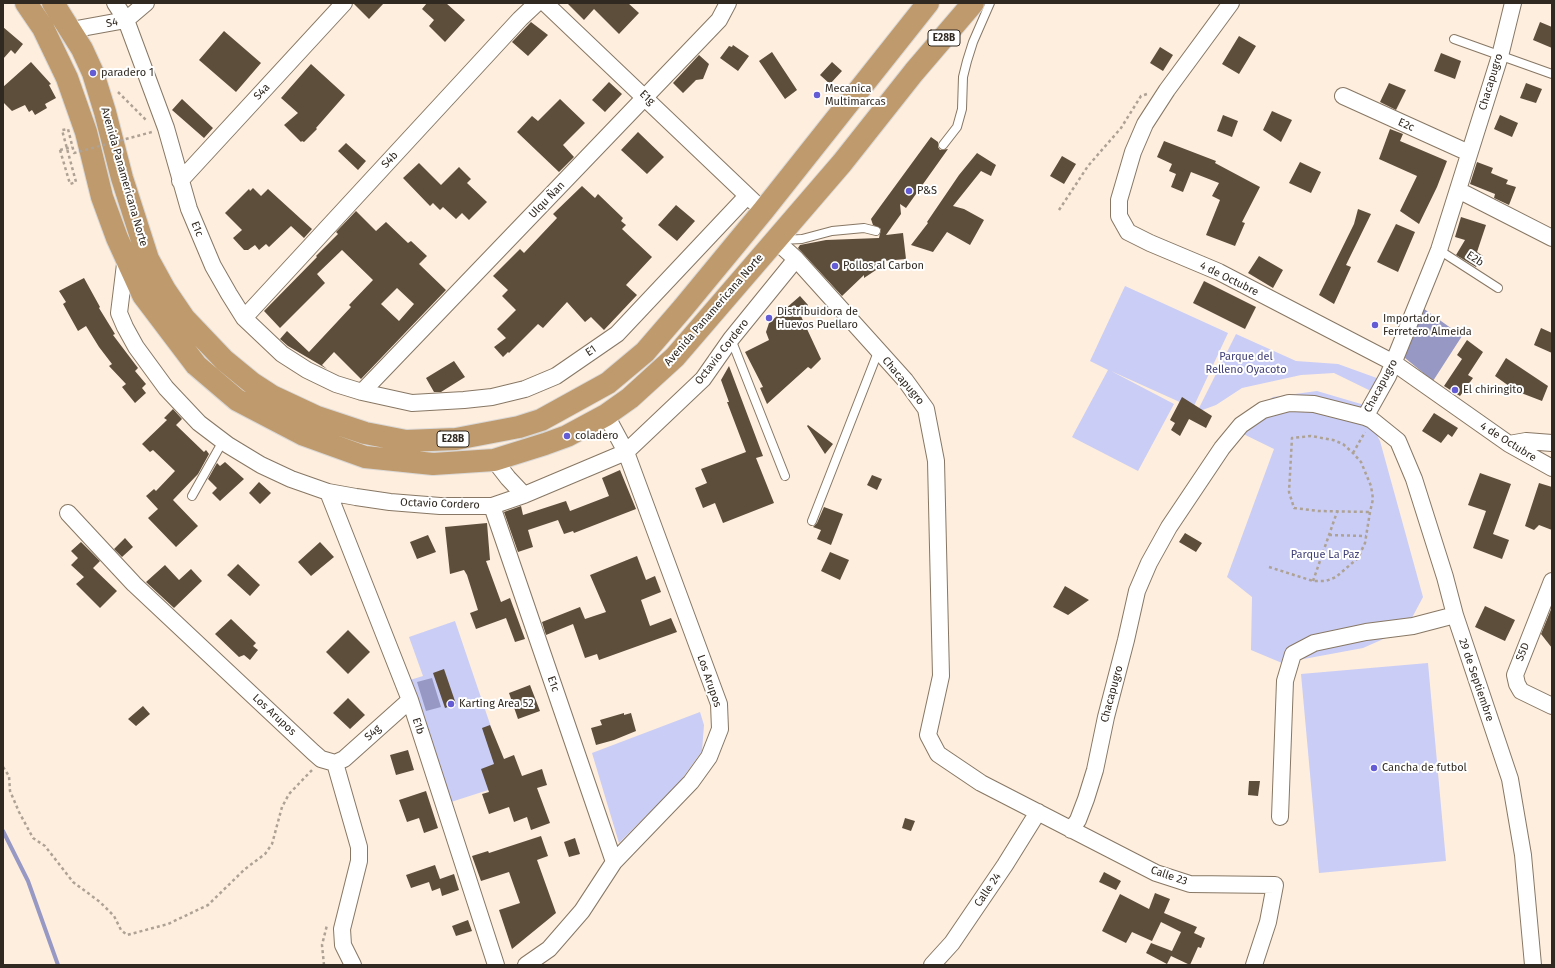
<!DOCTYPE html>
<html>
<head>
<meta charset="utf-8">
<style>
	body { margin:0 }
	#map { position:relative; width:1555px; height:968px; overflow:hidden; background:#feeede; font-family:"Fira Sans",sans-serif }
	canvas { display:block }
	.frame { position:absolute; inset:0; border:4px solid #302921; pointer-events:none }
</style>
</head>
<body>
<div id="map">
<canvas width="1555" height="968"></canvas>
<div class="frame"></div>
</div>
<script>
const g = document.querySelector('canvas').getContext('2d');
g.lineJoin = 'round';
function fill(path, color) { g.fillStyle = color; g.fill(path, 'evenodd'); }
const shape = rows => new Path2D(rows.map(r => 'M' + r).join(''));
function stroke(path, color, width, dash) { g.strokeStyle = color; g.lineWidth = width; g.lineCap = dash ? 'butt' : 'round'; g.setLineDash(dash || []); g.stroke(path); }
function label(font, color, halo, rows, align = 'center') {
  g.font = font + ' "Fira Sans",sans-serif'; g.lineWidth = 4; g.setLineDash([]); g.textBaseline = 'middle'; g.strokeStyle = halo; g.fillStyle = color; for (const [text, x, y, turn = 0] of rows) {
    g.save(); g.translate(x, y); g.rotate((+turn || 0) * Math.PI / 180); g.textAlign = isNaN(turn) ? turn : align; if (halo) g.strokeText(text, 0, 0); g.fillText(text, 0, 0); g.restore();
  }
}
fill(shape([
	[1125,286,1228,333,1193,408,1111,371,1174,404,1138,471,1072,437,1108,370,1090,361],
	[1236,334,1296,361,1338,364,1385,381,1377,394,1334,373,1301,375,1242,388,1216,405,1197,412],
	[1317,391,1361,404,1380,441,1423,597,1406,629,1363,648,1282,663,1251,650,1252,597,1227,577,1274,449,1231,428,1273,397],
	[455,621,510,783,451,802,410,680,423,676,409,637],
	[1428,663,1446,861,1319,873,1301,674],
	[700,712,704,725,702,751,679,783,619,843,592,753]
]), '#cacdf5');
fill(shape([
	[1420,306,1462,336,1433,381,1405,358,1403,348],
	[432,678,441,707,426,711,417,682]
]), '#9799c4');
stroke(shape([
	[3,831,28,881,58,965]
]), '#9799c4', 4);
fill(shape([
	[353,3,384,3,369,19],
	[427,3,446,3,465,20,445,42,429,26,434,20,422,9],
	[567,3,628,3,639,13,619,34,594,9,584,20],
	[531,22,548,35,528,56,512,42],
	[1540,22,1552,27,1552,48,1533,40],
	[3,27,23,44,15,54,11,50,3,59],
	[224,31,261,63,236,92,199,60],
	[1239,36,1256,46,1239,74,1222,64],
	[733,45,749,56,738,71,720,58,729,46,732,47],
	[1160,47,1173,55,1163,71,1150,63],
	[772,52,797,90,785,99,759,61],
	[1441,53,1461,61,1455,79,1434,71],
	[699,55,709,64,703,79,696,80,683,93,673,83],
	[31,62,51,84,49,85,56,98,45,104,47,108,35,115,32,110,29,112,25,105,12,111,3,102,3,87],
	[832,62,842,71,830,84,820,75],
	[311,64,345,95,316,128,317,129,304,142,302,141,301,142,284,125,298,113,281,98],
	[609,82,622,94,605,112,592,100],
	[1389,83,1406,90,1396,110,1380,102],
	[1526,83,1542,89,1536,103,1520,98],
	[182,99,213,128,204,138,172,110],
	[560,99,585,123,563,145,574,157,559,172,517,132,532,116,538,121],
	[1272,111,1292,120,1281,142,1263,130],
	[1223,115,1238,121,1232,137,1217,131],
	[1500,115,1518,123,1512,137,1494,129],
	[1390,129,1403,134,1400,141,1447,161,1437,187,1419,224,1400,211,1417,176,1379,159],
	[638,132,664,157,647,174,621,150],
	[931,137,938,142,938,147,940,150,948,149,906,208,900,204,901,214,886,235,903,233,906,259,884,261,879,268,864,278,864,275,842,296,798,248,800,245,826,240,879,238,881,229,873,225,871,219],
	[1164,141,1216,161,1215,163,1260,187,1242,222,1245,223,1235,246,1206,235,1220,200,1212,196,1219,183,1191,172,1183,192,1171,187,1176,174,1169,171,1172,164,1157,157],
	[346,143,366,161,358,170,338,151],
	[977,153,996,165,991,176,981,171,953,206,964,209,984,220,970,245,947,232,933,252,911,245,928,223,927,222,959,175],
	[1062,156,1076,164,1064,184,1050,176],
	[1300,162,1321,172,1311,193,1289,183],
	[1477,162,1493,168,1491,173,1508,180,1506,184,1516,187,1509,205,1494,198,1495,194,1470,184],
	[419,163,441,185,459,167,471,179,467,183,487,202,469,220,462,213,456,219,443,207,440,210,433,203,430,206,403,178],
	[582,186,595,198,598,194,623,218,621,221,626,225,622,229,652,257,626,285,637,295,604,330,591,317,585,322,567,302,543,328,538,324,509,353,508,352,503,357,494,347,506,338,497,329,516,310,502,296,508,290,493,276,520,249,524,253,557,218,553,214],
	[253,188,261,196,268,189,312,229,304,238,291,226,269,247,266,244,259,250,255,245,248,250,244,250,233,238,242,230,225,213,249,189,250,191],
	[676,205,695,221,677,241,658,225],
	[1358,209,1371,214,1346,265,1351,267,1334,304,1319,295,1354,224],
	[356,211,376,231,386,222,408,243,411,241,427,256,419,264,446,290,361,379,334,352,322,365,327,369,288,346,280,339,287,331,309,352,351,307,349,305,373,280,342,250,317,274,325,283,280,328,264,311,317,257,316,256,338,234,336,232],
	[397,288,414,304,399,321,381,304],
	[1461,217,1486,225,1477,252,1483,256,1476,267,1456,255,1465,240,1455,237],
	[1396,224,1415,232,1398,272,1377,262],
	[1259,256,1283,270,1273,288,1248,273],
	[84,278,100,307,99,308,115,334,113,335,138,368,135,371,146,384,142,388,146,393,135,403,122,387,126,384,109,366,112,364,99,347,86,326,78,331,63,304,66,302,59,291],
	[1204,281,1256,307,1245,329,1193,303],
	[800,296,808,305,800,314,821,359,811,369,808,367,767,404,760,388,763,387,745,352,769,340,766,332,769,323],
	[1541,328,1552,333,1552,353,1534,345],
	[1467,340,1483,352,1468,375,1473,378,1460,396,1444,386,1462,359,1457,355],
	[1506,358,1548,386,1542,401,1516,391,1495,376],
	[454,361,465,377,441,392,434,392,426,378],
	[729,366,763,456,756,458,774,503,723,523,715,503,703,508,695,488,707,483,701,469,746,452,727,402,729,402,721,380],
	[1182,397,1212,416,1206,428,1189,419,1180,436,1171,430,1175,423,1170,420],
	[173,409,182,419,176,425,204,452,206,450,209,454,198,474,173,500,198,526,176,547,148,518,158,509,146,496,154,489,156,491,175,471,153,450,150,452,142,444,167,420,164,418],
	[1434,413,1458,428,1452,437,1448,434,1441,443,1422,431],
	[808,425,833,444,825,454,807,426],
	[225,462,244,479,220,501,212,493,217,488,208,479,217,463,220,466],
	[620,470,636,509,574,533,573,531,564,534,558,520,528,530,533,547,518,552,504,512,521,506,523,515,566,501,570,511,609,496,602,478],
	[1480,473,1511,484,1493,534,1509,540,1502,559,1473,548,1486,511,1468,505],
	[872,475,882,479,877,490,867,485],
	[259,482,271,493,260,504,249,493],
	[1539,483,1552,487,1552,530,1539,525,1534,530,1525,526],
	[824,507,843,514,831,545,817,539,821,530,813,527,817,523],
	[487,523,490,560,486,561,501,602,510,598,525,639,515,642,506,618,476,629,470,613,478,610,467,575,464,570,450,574,445,527],
	[1185,533,1202,543,1196,552,1179,542],
	[428,535,436,552,417,559,410,542],
	[125,538,133,547,122,557,114,549],
	[81,542,100,561,93,568,117,591,100,608,76,584,84,577,71,565,78,558,71,551],
	[320,542,334,557,311,576,298,562],
	[830,552,849,560,840,580,821,571],
	[637,556,646,580,655,576,661,592,641,600,650,626,671,618,677,632,599,660,597,654,585,658,573,624,546,635,542,622,580,607,585,619,606,612,590,575],
	[238,564,260,585,250,596,227,575],
	[165,565,179,580,191,569,202,581,174,608,146,582],
	[1065,586,1089,600,1068,615,1053,607],
	[1485,606,1515,620,1505,641,1475,627],
	[1552,607,1552,648,1541,634],
	[231,619,256,643,253,646,258,650,250,660,244,655,239,657,215,634],
	[348,630,370,652,348,674,326,652],
	[444,669,456,704,445,708,433,673],
	[530,685,540,711,518,719,509,693],
	[348,698,365,715,350,729,333,713],
	[143,706,150,714,136,726,128,719],
	[624,713,624,715,631,713,636,731,614,740,596,745,591,728,602,725,600,720],
	[490,725,504,759,514,755,522,776,542,769,547,785,537,788,550,823,531,830,527,817,514,822,509,807,489,814,482,794,489,792,481,769,494,764,482,728],
	[408,750,414,770,396,775,390,755],
	[1249,781,1260,781,1258,796,1248,795],
	[426,791,438,828,424,833,419,818,407,822,399,800],
	[905,818,915,821,911,831,902,828],
	[541,836,548,856,537,860,556,913,512,949,499,910,520,903,509,872,481,881,472,856,488,851,489,853],
	[575,838,580,854,569,857,564,842],
	[435,865,440,879,454,874,459,890,442,896,440,888,432,891,429,882,411,888,406,875],
	[1104,872,1121,881,1116,890,1099,882],
	[1155,893,1170,899,1164,913,1197,927,1194,933,1205,938,1201,948,1198,947,1190,965,1171,956,1167,964,1146,953,1151,943,1172,951,1181,932,1161,922,1152,941,1132,932,1126,943,1102,931,1120,894,1149,909],
	[468,920,472,931,456,936,452,926]
]), '#5d4e3c');
const service = shape([
	[1454,39,1552,74],
	[943,145,957,127,962,109,963,77,967,61,973,42,990,3],
	[780,240,802,239,832,231,864,228,876,231],
	[1439,250,1498,288],
	[731,339,785,476],
	[192,496,223,441],
	[812,521,878,352]
]);
const minor = shape([
	[115,3,126,20,166,128,189,209,213,266,229,294,244,318,282,354,307,370,336,384,362,392,412,403,464,400,492,397,525,389,556,376,617,334,747,196],
	[545,3,754,202],
	[1231,3,1167,90,1145,124,1133,152,1119,200,1119,216,1128,232,1150,243,1219,272,1394,363,1509,444,1552,468],
	[71,30,126,20,146,3],
	[1343,96,1469,153],
	[180,181,344,3],
	[1458,190,1552,238],
	[775,240,796,259,905,380,926,409,936,461,941,676,928,735,938,754,981,783,1156,873,1190,884,1275,885,1268,922,1254,965],
	[126,256,119,313,125,327,136,347,166,388,199,423,228,445,261,465,291,479,328,492,356,497,390,502,440,506,492,506,524,495,626,452,703,379,731,339,796,259],
	[244,318,520,19,537,3],
	[362,392,719,20,728,3],
	[1365,417,1372,420,1398,441,1414,479,1445,577,1455,615,1510,779,1523,855,1533,965],
	[1509,444,1526,441,1552,443],
	[494,460,508,478,524,495],
	[328,492,410,700,496,965],
	[492,506,614,862],
	[68,513,134,584,313,752,321,759,335,763,359,847,359,861,342,929,343,945,353,965],
	[1552,581,1515,675,1517,684,1521,691,1552,706],
	[335,763,344,759,410,700],
	[1280,817,1285,681,1293,654,1314,643,1366,632,1413,626,1455,615],
	[1071,830,1078,820,1086,799,1095,770,1106,717,1126,640,1137,591,1149,563,1169,527,1222,448,1241,425,1263,410,1289,403,1314,404,1365,417,1388,376,1439,250,1500,56,1513,3],
	[526,965,549,949,582,911,614,862,691,782,709,757,720,729,719,704,626,452,606,415],
	[932,965,952,943,1005,865,1038,812]
]);
const trunk = shape([
	[26,3,43,28,67,78,86,132,102,197,117,238,143,295,196,365,237,400,304,435,365,457,433,464,494,460,545,444,567,436,606,415,630,398,675,357,842,163,914,72,973,3],
	[53,3,82,49,93,73,105,112,122,178,148,259,165,290,184,318,224,360,252,383,272,396,317,417,365,433,406,441,456,439,519,427,541,420,608,383,645,352,683,308,763,211,928,3]
]);
stroke(service, '#877764', 10);
stroke(minor, '#877764', 18);
stroke(trunk, '#dad8d7', 24);
stroke(shape([
	[118,92,147,121],
	[60,150,72,147],
	[1059,210,1088,166,1121,128,1141,96,1147,94],
	[1353,453,1365,432],
	[1329,535,1366,536],
	[1269,567,1313,581,1326,581,1336,577,1358,558,1365,543,1370,512,1373,499,1371,486,1361,462,1353,453,1343,444,1333,440,1311,436,1292,438,1289,492,1294,508,1318,511,1370,512],
	[1313,581,1337,512],
	[3,767,9,776,10,791,19,812,33,838,45,846,73,882,100,902,114,916,121,930,127,935,168,924,208,905,245,869,265,854,272,844,282,807,289,794,312,770],
	[324,965,322,945,327,925]
]), '#aea295', 2.5, [3, 3]);
stroke(service, '#fff', 8);
stroke(minor, '#fff', 16);
stroke(trunk, '#bf9a6c', 22);
stroke(shape([
	[60,150,70,184,76,182,62,130,68,129,74,153,152,132]
]), '#aea295', 2.5, [3, 3]);
for (const [x, y, r, color] of [
	[93,73,4,"#645cd5"],
	[817,95,4,"#645cd5"],
	[909,191,4,"#645cd5"],
	[835,266,4,"#645cd5"],
	[769,318,4,"#645cd5"],
	[1375,325,4,"#645cd5"],
	[1455,390,4,"#645cd5"],
	[567,436,4,"#645cd5"],
	[451,704,4,"#645cd5"],
	[1374,768,4,"#645cd5"]
]) { const dot = new Path2D(); dot.arc(x, y, r, 0, 2 * Math.PI); g.fillStyle = color; g.fill(dot); stroke(dot, '#fff', 1.5); }
for (const [x, y, w] of [
	[944,38,32],
	[453,439,32]
]) { const box = new Path2D(); box.roundRect(x - w / 2, y - 8, w, 16, 3); g.fillStyle = '#fff'; g.fill(box); stroke(box, '#302921', 1); }
label('bold 10px', '#302921', null, [
	["E28B",944,38],
	["E28B",453,439]
]);
label('11px', '#302921', '#fff', [
	["S4",112,23,-11],
	["Chacapugro",1491,82,-73],
	["S4a",262,92,-47],
	["E1g",647,98,44],
	["E2c",1406,125,24],
	["S4b",390,160,-47],
	["Avenida Panamericana Norte",124,177,74],
	["Ulqu Ñan",547,200,-46],
	["E1c",197,229,68],
	["E2b",1475,259,33],
	["4 de Octubre",1229,279,26],
	["Avenida Panamericana Norte",714,310,-49],
	["E1",591,351,-34],
	["Octavio Cordero",722,352,-52],
	["Chacapugro",903,381,50],
	["Chacapugro",1381,386,-62],
	["4 de Octubre",1508,442,32],
	["Octavio Cordero",440,504,2],
	["S5D",1523,652,-68],
	["29 de Septiembre",1476,680,71],
	["Los Arupos",709,681,71],
	["E1c",553,684,71],
	["Chacapugro",1112,694,-75],
	["Los Arupos",274,715,43],
	["E1b",418,726,72],
	["S4g",373,733,-42],
	["Calle 23",1169,876,19],
	["Calle 24",988,890,-56]
]);
label('11px', '#302921', '#fff', [
	["paradero 1",101,73],
	["Mecanica",825,89],
	["Multimarcas",825,102],
	["P&S",917,191],
	["Pollos al Carbon",843,266],
	["Distribuidora de",777,312],
	["Huevos Puellaro",777,325],
	["Importador",1383,319],
	["Ferretero Almeida",1383,332],
	["El chiringito",1463,390],
	["coladero",575,436],
	["Karting Area 52",459,704],
	["Cancha de futbol",1382,768]
], 'left');
label('11px', '#414078', '#fff', [
	["Parque del",1246,357],
	["Relleno Oyacoto",1246,370],
	["Parque La Paz",1325,555]
]);
</script>
</body>
</html>
